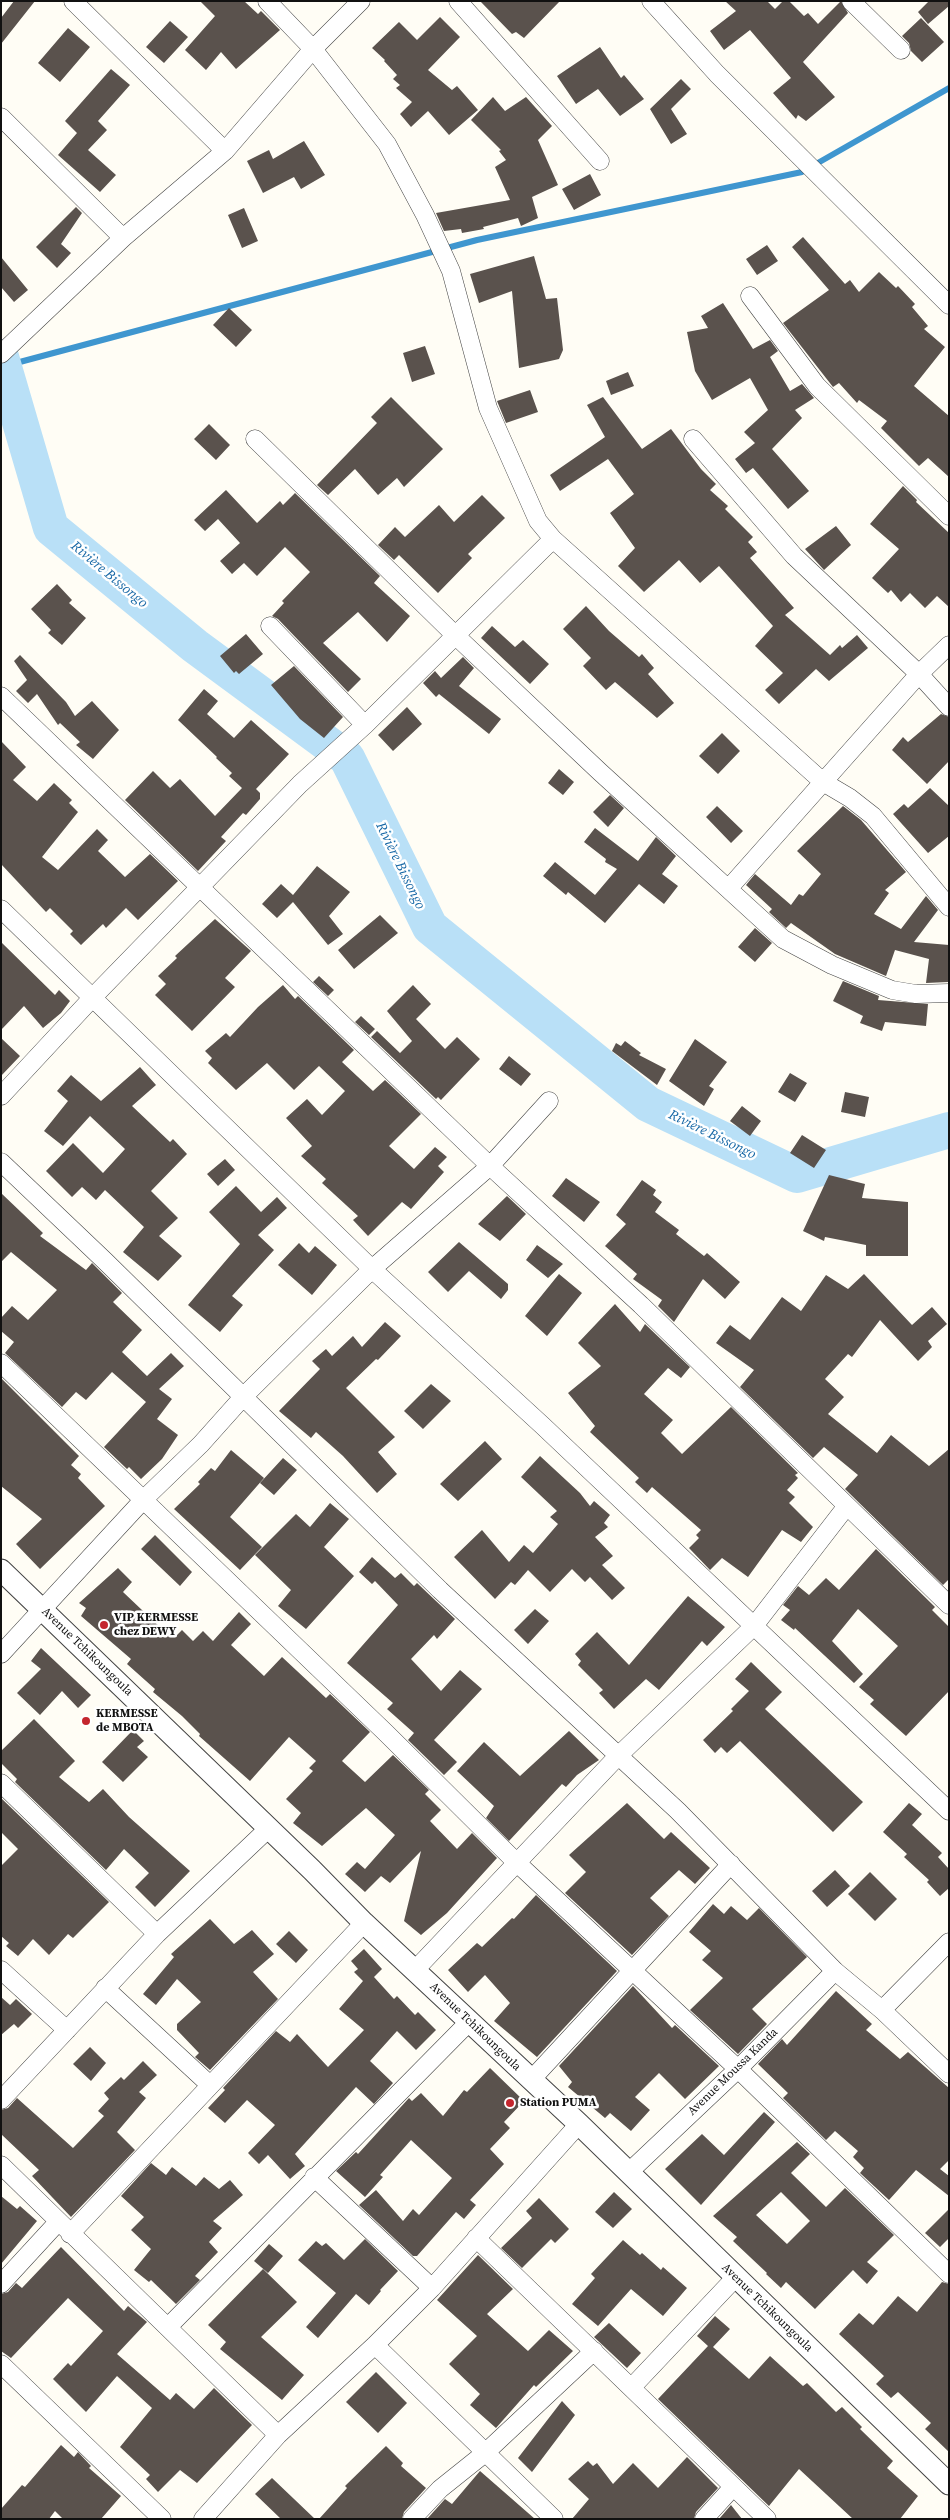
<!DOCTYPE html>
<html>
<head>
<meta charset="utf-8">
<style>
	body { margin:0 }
	#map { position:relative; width:950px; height:2520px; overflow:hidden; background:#fffdf5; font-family:"Source Serif 4",serif }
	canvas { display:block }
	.frame { position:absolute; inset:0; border:2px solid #111; pointer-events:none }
</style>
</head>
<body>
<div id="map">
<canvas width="950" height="2520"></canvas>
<div class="frame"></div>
</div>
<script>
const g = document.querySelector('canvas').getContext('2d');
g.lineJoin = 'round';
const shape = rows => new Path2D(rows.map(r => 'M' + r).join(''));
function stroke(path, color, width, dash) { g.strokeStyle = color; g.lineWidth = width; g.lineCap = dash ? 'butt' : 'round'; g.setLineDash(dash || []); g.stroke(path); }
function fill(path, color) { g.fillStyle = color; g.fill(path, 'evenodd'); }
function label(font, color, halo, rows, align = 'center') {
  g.font = font + ' "Source Serif 4",serif'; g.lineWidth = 5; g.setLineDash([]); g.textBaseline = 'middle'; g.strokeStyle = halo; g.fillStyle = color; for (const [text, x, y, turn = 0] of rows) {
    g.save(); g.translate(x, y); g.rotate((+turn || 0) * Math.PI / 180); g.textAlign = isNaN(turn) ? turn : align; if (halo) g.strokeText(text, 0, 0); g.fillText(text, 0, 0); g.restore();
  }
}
stroke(shape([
	[1,367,477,240,802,172,949,88]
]), '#3f96cf', 6);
stroke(shape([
	[1,357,51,528,195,646,347,758,430,927,648,1104,797,1175,949,1130]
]), '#b9e0f7', 36);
fill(shape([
	[14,1,35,1,1,44,1,18],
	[200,1,244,1,258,14,261,11,280,30,236,69,221,52,206,70,185,50,215,16],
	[480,1,560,1,524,38,516,32,512,34],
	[725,1,767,1,775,9,783,1,789,1,804,16,808,13,818,24,841,1,848,13,803,62,835,97,806,121,798,115,796,119,773,93,791,78,750,30,724,50,710,31,736,11],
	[929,1,949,1,949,6,928,24,918,12],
	[440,17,460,37,428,70,452,90,457,86,478,110,449,135,428,111,411,127,400,114,412,102,396,88,400,85,393,79,397,75,384,61,385,60,372,48,399,22,417,40],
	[921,18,944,42,922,62,911,51,909,43,902,36],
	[170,21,188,37,164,63,146,47],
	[68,28,90,47,60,82,38,63],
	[600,47,621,78,624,75,644,99,620,116,598,89,576,104,557,76],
	[111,69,130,85,98,121,107,130,88,150,116,175,100,192,58,155,77,133,65,121],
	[681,79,691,89,671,109,687,134,671,144,650,109],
	[493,97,505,111,526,97,552,126,538,140,558,185,532,197,538,218,521,226,518,218,483,227,484,229,462,233,461,229,444,231,436,213,510,200,495,167,506,160,499,151,501,150,471,120],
	[304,141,325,175,301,189,294,177,263,193,247,161,269,150,273,159],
	[590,174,601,195,574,210,562,189],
	[76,207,82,213,61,244,71,253,57,268,36,247],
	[244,208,258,241,242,248,228,215],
	[803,237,845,284,850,280,859,292,879,272,896,288,898,286,915,304,912,307,928,326,924,329,945,347,914,386,949,416,949,477,928,458,919,466,881,428,887,421,859,400,857,403,839,383,833,387,783,323,829,290,792,247],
	[767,245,778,261,757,275,746,259],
	[534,256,546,299,557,298,563,350,559,359,519,368,512,291,479,303,470,274],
	[1,257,28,290,14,302,1,287],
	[723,303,753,349,770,340,778,351,770,357,790,391,802,384,814,398,795,410,802,418,772,449,809,491,788,509,753,468,746,473,735,459,755,443,744,432,768,410,750,378,712,400,695,371,687,332,708,328,701,316],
	[229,308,252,330,236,347,213,325],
	[425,346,435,374,412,382,403,353],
	[628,372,634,386,611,395,606,381],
	[530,390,538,412,506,423,497,401],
	[391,397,443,449,404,487,397,478,378,495,355,469,328,495,317,485,377,423,371,417],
	[603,397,642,449,671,429,701,469,716,484,710,490,728,506,725,509,753,537,748,542,757,552,750,558,794,608,785,615,830,655,840,645,842,648,857,635,868,648,829,681,816,669,779,704,765,690,783,673,755,646,773,626,719,566,700,583,679,560,644,592,618,566,635,548,610,513,634,494,608,459,560,491,550,475,605,437,587,405],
	[209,424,230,445,216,460,194,439],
	[903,486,917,500,916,502,949,533,949,607,937,596,925,608,910,593,901,602,891,590,888,593,872,578,899,549,870,524],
	[226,490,257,523,280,501,283,505,295,493,380,576,374,583,410,616,387,642,358,612,323,643,361,679,348,692,278,619,272,616,284,603,282,601,310,572,285,547,257,576,244,563,232,574,220,561,240,543,218,519,205,531,194,520],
	[482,495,505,518,468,554,472,558,438,593,399,555,394,560,378,545,395,527,405,537,439,505,454,522],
	[836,526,851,545,824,570,805,549],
	[57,584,72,600,69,603,86,618,62,645,48,633,51,630,31,609],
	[586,606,609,631,639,657,642,654,654,668,648,674,674,703,657,718,615,682,606,690,583,666,591,658,563,629],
	[492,626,515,647,523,640,549,664,530,684,481,638],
	[246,634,263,654,239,674,236,671,234,673,220,656],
	[20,655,66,702,75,716,92,701,119,730,93,759,76,745,80,742,60,723,58,725,37,694,28,703,16,691,27,680,14,661],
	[463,657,474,668,459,686,501,719,489,734,439,694,436,697,423,683,435,671,441,678],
	[294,666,343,717,324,738,300,719,271,685],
	[204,689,218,701,207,714,234,738,251,720,289,754,256,789,260,793,260,799,246,815,243,813,221,837,226,841,198,871,125,800,153,771,170,788,180,779,215,816,242,788,229,776,232,773,216,758,217,757,178,720],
	[407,707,422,724,393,751,378,735],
	[941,714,949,717,949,761,927,784,892,750,903,737,908,742],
	[722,733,740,751,718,774,699,756],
	[1,741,26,767,13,780,37,801,54,783,72,800,69,803,78,812,42,857,58,870,97,829,108,840,98,851,125,877,150,854,178,881,138,920,126,908,106,928,103,924,81,945,70,934,73,931,50,908,46,912,1,864],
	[559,769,574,782,563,795,548,783],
	[930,788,949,806,949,836,928,853,893,814,904,804,908,808],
	[610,795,624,808,608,827,593,812],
	[717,806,743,831,731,843,706,817],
	[843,806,861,820,906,872,885,890,889,893,874,914,901,929,926,896,938,910,914,942,949,945,948,982,926,983,929,959,895,950,886,976,835,954,791,923,786,928,769,912,772,909,746,885,755,874,791,905,799,894,803,896,821,874,797,851],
	[595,828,638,861,656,837,676,856,662,874,678,886,664,904,639,884,605,923,568,892,566,895,543,876,555,862,595,895,617,869,605,862,606,859,584,842],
	[317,866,350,892,329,916,343,934,328,945,293,902,277,918,262,904,281,884,293,895],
	[380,915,398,933,354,969,338,950],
	[215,919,251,951,225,978,235,987,192,1031,155,995,166,984,158,976,177,958,175,956],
	[755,928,772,943,755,962,738,947],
	[1,942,55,995,59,990,70,1001,61,1013,43,1028,24,1006,1,1030],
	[319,976,334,990,328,996,313,982],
	[843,981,879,996,878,1000,928,1004,926,1026,885,1022,882,1031,860,1023,863,1016,833,1001],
	[283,985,295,999,298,996,354,1050,342,1062,373,1091,385,1080,421,1114,389,1146,414,1169,435,1147,447,1157,438,1166,444,1172,411,1209,402,1202,368,1236,353,1220,358,1216,322,1183,326,1179,301,1156,312,1146,286,1118,307,1099,322,1115,345,1091,319,1066,294,1090,267,1063,236,1090,208,1063,212,1058,205,1051,226,1033,230,1037,258,1007],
	[413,985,431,1004,416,1019,445,1049,457,1037,480,1059,441,1100,438,1097,436,1099,371,1037,377,1031,400,1053,412,1041,387,1011],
	[361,1016,375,1029,369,1035,355,1022],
	[1,1038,20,1056,1,1076],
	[695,1039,727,1062,709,1086,714,1089,704,1106,669,1081],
	[625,1041,641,1053,639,1055,666,1069,657,1085,612,1051,616,1043,621,1046],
	[509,1056,531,1074,521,1086,499,1069],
	[140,1067,156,1085,132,1106,170,1142,173,1139,187,1154,151,1191,178,1218,159,1236,182,1256,158,1281,123,1252,144,1227,105,1190,96,1200,82,1187,72,1197,46,1171,73,1143,103,1173,125,1149,90,1116,63,1146,44,1131,68,1101,57,1091,71,1075,101,1101],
	[790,1073,807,1083,795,1102,778,1092],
	[845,1092,869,1097,865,1117,841,1112],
	[742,1106,761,1121,750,1136,730,1121],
	[802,1135,826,1150,814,1168,790,1153],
	[225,1159,235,1170,218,1186,207,1174],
	[829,1175,865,1184,862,1198,908,1202,908,1256,866,1256,866,1245,825,1237,824,1241,803,1231],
	[566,1178,600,1202,584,1222,552,1196],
	[642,1180,656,1190,653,1195,662,1202,655,1212,679,1230,676,1234,704,1256,707,1253,740,1282,725,1299,703,1279,674,1322,658,1306,662,1300,633,1279,637,1274,605,1246,626,1224,616,1215],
	[236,1186,261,1212,277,1197,287,1208,258,1235,274,1250,232,1296,243,1305,220,1332,188,1305,240,1244,209,1212],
	[1,1193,43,1233,40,1236,86,1270,92,1263,122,1293,113,1302,142,1330,122,1352,147,1376,171,1353,184,1366,159,1389,172,1399,157,1419,178,1435,162,1459,141,1479,129,1467,127,1469,104,1447,146,1402,112,1372,86,1400,76,1392,62,1407,5,1353,14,1342,1,1331,1,1318,12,1306,28,1320,57,1290,11,1252,1,1262],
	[507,1196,526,1214,500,1241,478,1224],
	[459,1242,508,1284,508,1290,501,1299,469,1271,448,1292,428,1272],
	[299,1243,309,1253,315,1246,337,1265,312,1295,278,1265],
	[537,1245,563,1264,548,1278,526,1260],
	[559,1274,582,1293,547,1336,525,1316],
	[864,1274,912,1325,932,1307,947,1324,928,1341,932,1347,918,1361,880,1320,852,1357,848,1354,825,1379,844,1397,828,1414,877,1453,891,1435,929,1466,949,1449,949,1579,943,1585,845,1489,858,1475,824,1447,813,1458,740,1387,754,1370,716,1343,730,1325,750,1340,782,1297,801,1311,826,1275,848,1289],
	[615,1304,640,1332,645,1324,690,1367,681,1378,668,1368,644,1394,673,1420,661,1433,682,1454,731,1407,798,1473,795,1475,798,1478,787,1490,795,1497,789,1503,813,1527,801,1542,782,1530,748,1577,722,1558,710,1570,689,1548,699,1538,696,1535,701,1530,652,1487,647,1493,635,1482,639,1478,590,1432,595,1426,568,1393,601,1366,578,1343],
	[385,1322,401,1336,378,1360,376,1359,346,1388,395,1437,378,1452,397,1474,377,1493,343,1456,316,1432,311,1438,279,1411,320,1369,312,1361,326,1349,332,1356,353,1336,362,1347],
	[1,1378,79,1456,71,1465,81,1474,78,1478,105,1506,40,1569,16,1544,42,1519,1,1486],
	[431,1384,451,1401,423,1429,404,1411],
	[485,1441,502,1459,458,1501,440,1484],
	[231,1450,264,1478,230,1517,262,1547,240,1570,174,1509,200,1484,198,1482,211,1468,215,1471],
	[540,1456,580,1493,590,1506,594,1501,610,1515,604,1523,608,1527,595,1537,613,1556,602,1565,625,1588,612,1600,590,1577,585,1582,572,1569,550,1592,528,1570,515,1585,511,1582,495,1599,454,1557,482,1530,509,1562,524,1545,533,1553,558,1524,550,1517,557,1511,521,1477],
	[283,1458,297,1470,274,1495,260,1483],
	[330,1503,349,1519,324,1547,354,1576,306,1629,278,1606,291,1590,255,1555,296,1514,310,1527],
	[155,1535,192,1572,180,1586,141,1549],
	[876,1549,935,1607,932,1610,949,1627,949,1691,906,1736,870,1704,874,1700,859,1687,898,1646,858,1609,832,1641,863,1674,854,1683,795,1628,794,1630,781,1620,790,1610,783,1605,798,1586,809,1595,826,1578,839,1590],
	[372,1557,395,1578,401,1573,414,1586,417,1583,455,1619,437,1639,434,1635,411,1659,441,1691,460,1670,482,1689,434,1740,457,1762,444,1775,408,1740,414,1733,387,1709,393,1703,347,1663,398,1605,375,1581,372,1584,359,1572],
	[118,1568,132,1582,123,1592,162,1629,165,1626,176,1636,182,1630,193,1641,203,1631,213,1641,239,1612,251,1624,231,1645,264,1676,282,1657,326,1698,330,1694,370,1732,342,1761,365,1782,393,1755,429,1790,425,1794,441,1810,430,1821,457,1849,472,1833,497,1858,447,1913,421,1935,404,1921,421,1851,390,1883,381,1876,365,1892,345,1874,357,1862,365,1869,395,1835,366,1808,322,1846,293,1823,301,1813,286,1799,313,1771,309,1768,316,1761,289,1737,250,1781,199,1736,200,1734,182,1716,153,1692,155,1689,127,1664,131,1659,81,1616,86,1608,79,1603],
	[688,1596,725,1627,707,1646,702,1641,659,1690,646,1679,614,1709,599,1693,603,1690,578,1665,581,1661,575,1654,597,1632,629,1665],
	[535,1609,549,1621,528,1644,514,1630],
	[41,1648,91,1695,78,1708,62,1691,40,1715,17,1693,41,1669,31,1661],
	[751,1662,782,1692,765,1709,863,1802,833,1832,740,1741,727,1753,721,1747,715,1753,703,1740,733,1711,731,1709,749,1691,735,1679],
	[34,1719,75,1761,59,1777,89,1802,103,1789,129,1817,190,1871,155,1907,135,1887,149,1873,124,1849,106,1870,15,1782,17,1779,1,1763,1,1751],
	[133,1730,144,1741,137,1747,148,1757,123,1782,102,1762],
	[569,1731,599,1760,577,1775,566,1787,562,1784,509,1841,486,1818,494,1806,457,1771,484,1742,520,1776],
	[1,1798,109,1902,73,1938,68,1934,49,1955,33,1939,18,1956,6,1946,9,1943,1,1936,1,1866,18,1849,1,1832],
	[627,1803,664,1839,671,1832,710,1868,695,1884,679,1870,650,1898,669,1916,632,1955,565,1893,586,1872,569,1855],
	[909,1803,922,1814,912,1825,942,1853,938,1857,949,1869,949,1888,940,1896,927,1882,929,1880,904,1857,907,1854,883,1832],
	[835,1870,850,1886,827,1907,812,1891],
	[870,1872,897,1899,875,1921,848,1894],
	[536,1895,617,1971,537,2057,494,2021,510,2003,485,1975,468,1992,448,1970,477,1943,482,1947,512,1918,514,1919],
	[713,1904,724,1914,731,1906,747,1920,759,1908,807,1957,752,2009,767,2024,738,2054,690,2010,723,1978,702,1960,711,1951,689,1932],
	[210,1919,234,1944,252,1930,274,1954,253,1972,278,1999,210,2070,195,2057,199,2053,177,2030,177,2024,201,2002,177,1979,156,2005,143,1994,174,1957,171,1954],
	[289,1931,308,1950,296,1963,276,1944],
	[364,1949,382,1969,374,1977,394,1999,397,1996,415,2015,418,2012,436,2030,416,2050,397,2031,370,2061,393,2083,374,2104,356,2087,295,2154,305,2166,290,2179,268,2155,259,2164,248,2153,275,2125,247,2100,225,2123,208,2108,225,2090,223,2088,276,2031,290,2042,297,2034,328,2067,364,2030,339,2009,363,1981,354,1972,358,1969,351,1961],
	[633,1986,672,2028,675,2025,719,2066,685,2099,659,2073,635,2097,650,2110,631,2131,610,2113,605,2118,568,2087,572,2082,559,2066],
	[836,1991,872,2024,866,2030,900,2059,908,2052,949,2088,949,2160,940,2169,949,2176,949,2196,916,2170,889,2200,860,2173,864,2168,853,2157,858,2151,835,2131,826,2140,783,2098,788,2093,758,2064,782,2039,787,2045],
	[1,1997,10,2005,16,1999,32,2014,18,2028,14,2024,1,2035],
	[90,2047,106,2063,91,2081,73,2064],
	[143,2061,157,2075,139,2092,146,2098,117,2132,135,2150,71,2217,32,2176,39,2170,1,2134,1,2110,8,2108,17,2098,73,2148,104,2116,98,2111,109,2099,104,2093,121,2077,124,2080],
	[490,2068,524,2101,504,2122,510,2128,490,2149,504,2164,470,2200,476,2205,464,2219,456,2212,417,2256,413,2256,359,2205,376,2190,403,2221,413,2209,419,2215,452,2178,411,2140,380,2175,383,2177,365,2197,336,2171,356,2152,358,2154,409,2098,412,2101,421,2093,443,2116,464,2090,467,2092],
	[764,2112,775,2122,701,2205,665,2169,702,2134,724,2155],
	[797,2142,810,2154,791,2173,826,2207,845,2188,894,2235,867,2262,878,2271,867,2284,853,2270,815,2309,786,2282,781,2288,766,2274,767,2273,733,2241,737,2237,713,2216],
	[781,2192,810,2221,787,2244,756,2215],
	[151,2163,166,2175,172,2167,196,2186,204,2177,219,2189,230,2180,243,2195,213,2221,222,2228,209,2242,218,2252,195,2276,200,2280,176,2304,151,2280,149,2282,134,2270,151,2249,131,2230,144,2217,121,2196],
	[614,2192,632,2209,613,2228,595,2212],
	[1,2196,17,2209,20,2206,37,2221,1,2264],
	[539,2198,569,2229,555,2243,551,2239,522,2268,501,2248,532,2218,526,2211],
	[949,2209,949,2238,940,2247,925,2233],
	[365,2239,398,2271,380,2290,381,2291,369,2305,356,2294,318,2338,306,2327,336,2293,298,2260,316,2241,322,2246,326,2243,344,2260],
	[623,2240,640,2255,642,2253,661,2270,663,2267,687,2288,663,2316,631,2289,598,2326,572,2304,595,2278,591,2274],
	[269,2244,283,2256,268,2273,254,2261],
	[61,2247,124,2311,128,2306,147,2322,117,2354,170,2400,176,2393,194,2409,214,2388,252,2425,197,2483,180,2470,158,2492,146,2479,150,2475,120,2447,152,2408,117,2376,86,2412,53,2379,68,2363,71,2366,103,2331,68,2298,11,2358,1,2351,1,2294,8,2292,16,2283,22,2288],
	[478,2255,513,2289,487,2314,528,2351,549,2330,573,2351,536,2387,534,2385,496,2428,470,2405,480,2394,449,2364,477,2336,437,2300],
	[263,2269,297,2302,261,2337,304,2375,282,2400,220,2349,226,2342,208,2325],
	[942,2282,949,2284,949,2452,925,2429,931,2423,898,2392,891,2398,876,2384,884,2376,839,2334,859,2313,873,2325,898,2296,917,2312],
	[715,2316,730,2329,713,2347,749,2379,770,2356,803,2386,807,2383,836,2412,842,2407,862,2427,860,2429,893,2461,887,2468,918,2496,900,2519,853,2519,799,2469,769,2506,658,2399,708,2346,697,2336],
	[609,2323,641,2353,627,2368,594,2337],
	[376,2372,407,2403,378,2433,346,2402],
	[562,2401,575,2415,532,2472,518,2458],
	[61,2445,74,2457,78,2452,91,2466,89,2468,121,2496,101,2519,63,2519,55,2511,49,2519,1,2519,1,2509,22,2485,25,2487],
	[386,2446,403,2463,401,2466,426,2488,404,2512,402,2519,319,2519,347,2488,345,2486],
	[687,2457,718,2488,696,2512,694,2519,572,2519,589,2499,568,2479,588,2461,593,2466,597,2463,613,2484,633,2463,658,2488],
	[480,2471,535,2519,427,2519,445,2499,452,2504],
	[272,2478,315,2519,281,2519,255,2494],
	[731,2505,742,2519,719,2519]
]), '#5a524d');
const minor = shape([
	[73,1,225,151],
	[267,1,313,49,387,144,425,215,451,271,488,408,538,521,553,539,823,782,850,798,873,816,949,907],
	[458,1,600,161],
	[651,1,717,74,949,305],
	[851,1,901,50],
	[1,117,123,238],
	[750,296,817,386,949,516],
	[1,354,123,238,225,151,313,49,361,1],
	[255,439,456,636,600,772,783,939,832,965,892,990,916,994,949,993],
	[693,439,794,556,919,674,949,707],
	[270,626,365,725],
	[1,696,490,1166,641,1305,949,1605],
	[729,888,919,674,949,645],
	[1,909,372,1269,543,1426,949,1811],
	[1,1096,94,996,300,784,365,725,553,539],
	[1,1162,105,1261,440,1590,678,1811,835,1971,882,2010,949,2074],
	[1,1363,386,1733,516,1862,738,2069,949,2274],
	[1,1654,144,1499,201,1444,243,1397,372,1269,490,1166,549,1101],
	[1,1783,157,1934],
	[1,1970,67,2030],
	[415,1970,618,1756,754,1626,846,1507],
	[105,1988,210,2085],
	[882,2010,949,1942],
	[531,2080,731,1864],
	[1,2100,157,1934,269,1828],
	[1,2165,278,2435],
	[629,2172,738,2069,835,1971],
	[314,2177,432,2288],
	[70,2234,364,1923],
	[476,2238,767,2519],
	[1,2284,58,2222],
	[168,2327,469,2022],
	[375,2345,554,2519],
	[1,2364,162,2519],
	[632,2387,735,2278],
	[203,2519,278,2435,375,2345,432,2288,579,2124],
	[412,2519,440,2489,485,2453,594,2351],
	[704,2519,733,2487]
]);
const tertiary = shape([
	[1,1570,312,1870,364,1923,579,2124,949,2484]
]);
stroke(minor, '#444', 19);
stroke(tertiary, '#444', 23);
stroke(minor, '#fff', 18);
stroke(tertiary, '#fff', 21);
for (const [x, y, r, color] of [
	[104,1625,5,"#c4262e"],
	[86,1721,5,"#c4262e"],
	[510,2103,5,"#c4262e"]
]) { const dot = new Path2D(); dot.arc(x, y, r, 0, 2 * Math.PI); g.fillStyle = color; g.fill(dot); stroke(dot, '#fff', 2); }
label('bold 12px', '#111', '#fff', [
	["VIP KERMESSE",114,1618],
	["chez DEWY",114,1632],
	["KERMESSE",96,1714],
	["de MBOTA",96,1728],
	["Station PUMA",520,2103]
], 'left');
label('12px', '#111', '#fff', [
	["Avenue Tchikoungoula",87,1652,44],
	["Avenue Tchikoungoula",475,2027,44],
	["Avenue Moussa Kanda",733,2072,-44],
	["Avenue Tchikoungoula",767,2308,44]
]);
label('italic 14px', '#1768a6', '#fff', [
	["Rivière Bissongo",109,575,40],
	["Rivière Bissongo",400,866,64],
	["Rivière Bissongo",712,1135,26]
]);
</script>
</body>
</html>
